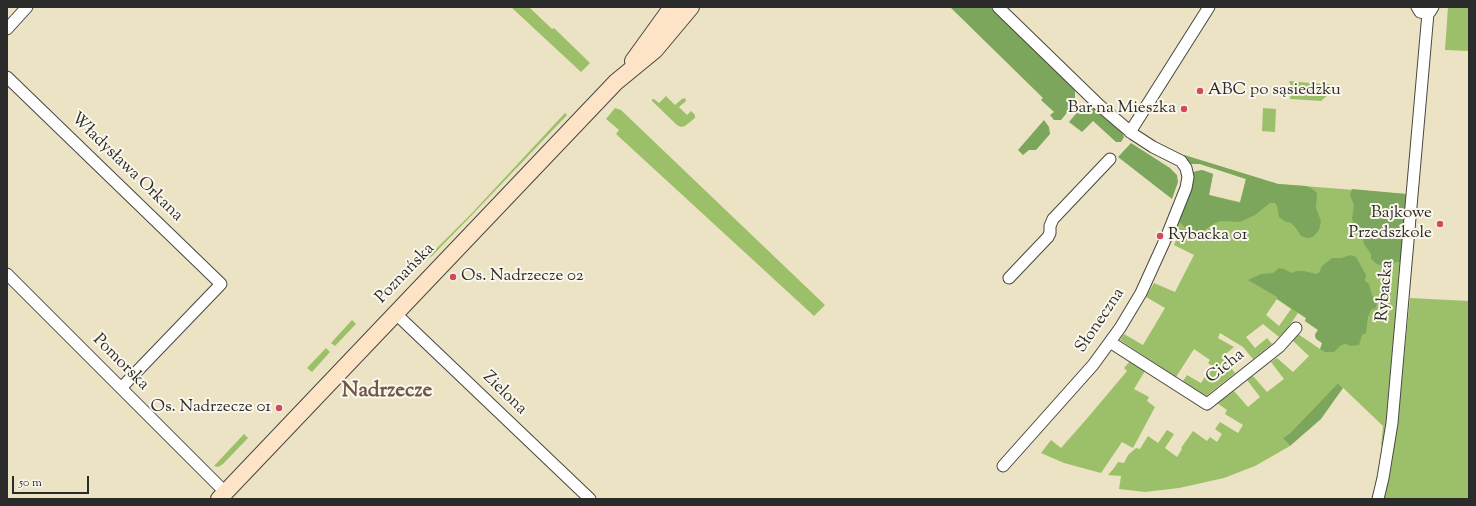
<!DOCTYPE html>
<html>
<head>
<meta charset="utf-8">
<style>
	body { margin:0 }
	#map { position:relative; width:1476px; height:506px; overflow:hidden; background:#ebe3c3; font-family:"Sorts Mill Goudy",serif }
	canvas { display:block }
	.frame { position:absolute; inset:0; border:8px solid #2b2b2b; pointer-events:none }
	.scale { position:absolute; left:12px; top:476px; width:77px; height:18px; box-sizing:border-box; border:2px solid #2b2b2b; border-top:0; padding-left:5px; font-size:12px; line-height:14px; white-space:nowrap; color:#2b2b2b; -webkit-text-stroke:3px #fbf7ec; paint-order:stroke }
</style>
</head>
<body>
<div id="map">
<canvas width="1476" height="506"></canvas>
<div class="frame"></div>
<div class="scale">50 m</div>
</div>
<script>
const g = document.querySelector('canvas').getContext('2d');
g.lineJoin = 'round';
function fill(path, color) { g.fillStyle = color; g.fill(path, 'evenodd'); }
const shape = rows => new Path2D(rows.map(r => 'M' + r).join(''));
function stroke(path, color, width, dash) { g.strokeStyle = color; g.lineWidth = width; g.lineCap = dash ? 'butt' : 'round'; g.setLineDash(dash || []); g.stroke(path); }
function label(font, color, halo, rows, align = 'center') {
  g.font = font + ' "Sorts Mill Goudy",serif'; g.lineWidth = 4; g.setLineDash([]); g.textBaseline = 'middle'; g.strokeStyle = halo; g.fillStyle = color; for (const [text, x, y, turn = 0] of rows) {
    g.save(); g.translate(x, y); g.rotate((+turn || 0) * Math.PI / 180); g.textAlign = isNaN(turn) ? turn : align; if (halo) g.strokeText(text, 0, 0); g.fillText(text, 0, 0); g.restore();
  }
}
fill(shape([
	[511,7,529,7,552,29,554,28,590,63,581,72],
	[1448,7,1469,7,1469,51,1445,50],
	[1289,81,1333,85,1332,91,1321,101,1290,99,1291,87],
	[666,96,675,105,682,99,685,98,686,101,679,107,687,115,691,111,695,115,695,118,685,126,681,127,677,125,652,101,652,99,654,99,659,103],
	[615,108,621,110,825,305,814,316,616,134,619,130,606,119],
	[1263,108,1276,109,1275,132,1262,131],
	[565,113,567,115,470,217,432,256,425,260,472,213],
	[1184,155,1278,184,1406,194,1384,443,1381,446,1383,426,1338,383,1289,434,1284,438,1290,446,1255,466,1224,478,1179,488,1145,492,1119,489,1121,476,1108,475,1114,468,1118,462,1124,463,1128,455,1136,448,1140,449,1148,436,1158,443,1167,430,1174,434,1165,448,1177,457,1182,449,1181,448,1193,431,1207,441,1210,437,1217,442,1222,434,1215,429,1220,422,1238,433,1243,425,1225,414,1227,410,1217,403,1234,391,1248,407,1260,397,1247,380,1253,376,1267,392,1284,379,1271,362,1277,358,1293,372,1309,356,1292,340,1298,334,1320,349,1322,346,1322,343,1315,337,1315,334,1318,330,1305,321,1306,318,1298,313,1287,329,1279,337,1263,324,1246,337,1255,348,1267,338,1272,344,1253,359,1243,347,1220,333,1218,338,1234,347,1222,357,1235,373,1206,396,1183,381,1187,375,1201,383,1212,366,1208,363,1210,360,1194,349,1176,377,1120,340,1124,334,1143,345,1165,308,1146,297,1154,283,1175,292,1194,255,1174,245,1178,236,1173,233,1191,189,1194,176,1193,172,1202,170,1213,174,1209,195,1240,202,1246,179,1200,164,1190,164,1184,158],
	[1277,299,1291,309,1279,326,1266,315],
	[1410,298,1469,301,1469,499,1383,499,1389,477,1398,419],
	[352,320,356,324,335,346,331,343],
	[326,348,330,352,312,372,307,368],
	[1130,361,1145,371,1134,389,1149,397,1147,401,1155,407,1133,448,1122,442,1101,473,1064,463,1041,453,1051,440,1061,448,1090,415,1127,371,1124,368],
	[244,434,248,438,223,464,218,467,214,466]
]), '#9cc069');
fill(shape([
	[950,7,990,7,1073,87,1075,91,1075,103,1061,120,1054,120,1050,115,1054,112,1041,100,1043,98],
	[1085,106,1093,106,1122,131,1124,137,1121,142,1116,142,1093,121,1082,132,1069,122,1080,109],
	[1044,120,1049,127,1050,134,1036,150,1029,150,1023,155,1018,150],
	[1131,143,1170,168,1177,175,1178,182,1172,199,1118,157],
	[1184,155,1278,184,1306,186,1311,188,1317,193,1316,208,1321,221,1319,230,1313,237,1307,238,1301,236,1295,227,1291,223,1284,221,1279,217,1277,206,1275,203,1270,203,1255,215,1240,222,1221,221,1215,223,1203,231,1197,233,1191,232,1185,228,1178,220,1191,189,1194,176,1193,172,1202,170,1213,174,1209,195,1240,203,1246,179,1200,164,1190,164,1184,158],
	[1352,189,1406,194,1401,262,1396,262,1391,265,1382,266,1377,264,1371,259,1371,254,1364,244,1363,239,1366,235,1365,231,1362,228,1353,224,1352,218,1354,205,1350,195],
	[1351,255,1356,257,1366,275,1365,281,1369,284,1372,295,1377,302,1376,308,1371,310,1368,317,1366,333,1362,335,1359,345,1350,346,1346,344,1341,345,1334,352,1325,352,1320,349,1322,343,1316,339,1315,335,1318,330,1305,321,1306,318,1277,299,1277,297,1248,280,1261,274,1273,273,1279,268,1284,269,1292,273,1297,271,1304,271,1316,274,1320,272,1321,267,1332,258,1341,258],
	[1338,383,1343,388,1321,419,1290,446,1283,438,1289,434]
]), '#7da65d');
const street = shape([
	[998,7,1099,105,1133,134,1153,147,1181,161,1186,168,1188,177,1186,188,1166,238,1141,293,1120,328,1093,365,1003,466],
	[1417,7,1420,12,1425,13,1430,12,1433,7],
	[7,29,27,7],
	[7,77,221,284,121,388],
	[1130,132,1209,7],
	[7,274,225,492],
	[1009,278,1048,237,1050,233,1050,226,1053,219,1110,159],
	[395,313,590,499],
	[1110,342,1207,404,1279,347,1296,328],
	[1378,499,1383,478,1392,423,1428,13]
]);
const secondary = shape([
	[633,61,672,7],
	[219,499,616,82,655,50,691,7]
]);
stroke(street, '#484742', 13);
stroke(secondary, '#484742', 18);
stroke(street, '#fff', 11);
stroke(secondary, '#fee4c6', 16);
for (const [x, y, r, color] of [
	[1200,91,4,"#d1495b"],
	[1184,109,4,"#d1495b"],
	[1440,224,4,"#d1495b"],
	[1160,236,4,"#d1495b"],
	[453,277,4,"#d1495b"],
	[279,408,4,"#d1495b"]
]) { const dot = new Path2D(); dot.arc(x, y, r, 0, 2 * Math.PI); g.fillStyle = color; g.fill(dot); stroke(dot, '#fbf7ec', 1.5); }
label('17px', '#2b2b2b', '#fbf7ec', [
	["ABC po sąsiedzku",1208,91],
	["Bar na Mieszka",1176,109,"right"],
	["Bajkowe",1432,214,"right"],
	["Przedszkole",1432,234,"right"],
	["Rybacka 01",1168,236],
	["Os. Nadrzecze 02",461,277],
	["Os. Nadrzecze 01",271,408,"right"]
], 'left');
label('17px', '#2b2b2b', '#fbf7ec', [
	["Władysława Orkana",126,168,44],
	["Poznańska",406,274,-46],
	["Rybacka",1386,291,-85],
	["Słoneczna",1101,321,-56],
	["Pomorska",120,363,45],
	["Cicha",1226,367,-39],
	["Zielona",504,394,44]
]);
label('bold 21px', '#6f5746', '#fbf7ec', [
	["Nadrzecze",387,392]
]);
</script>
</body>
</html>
